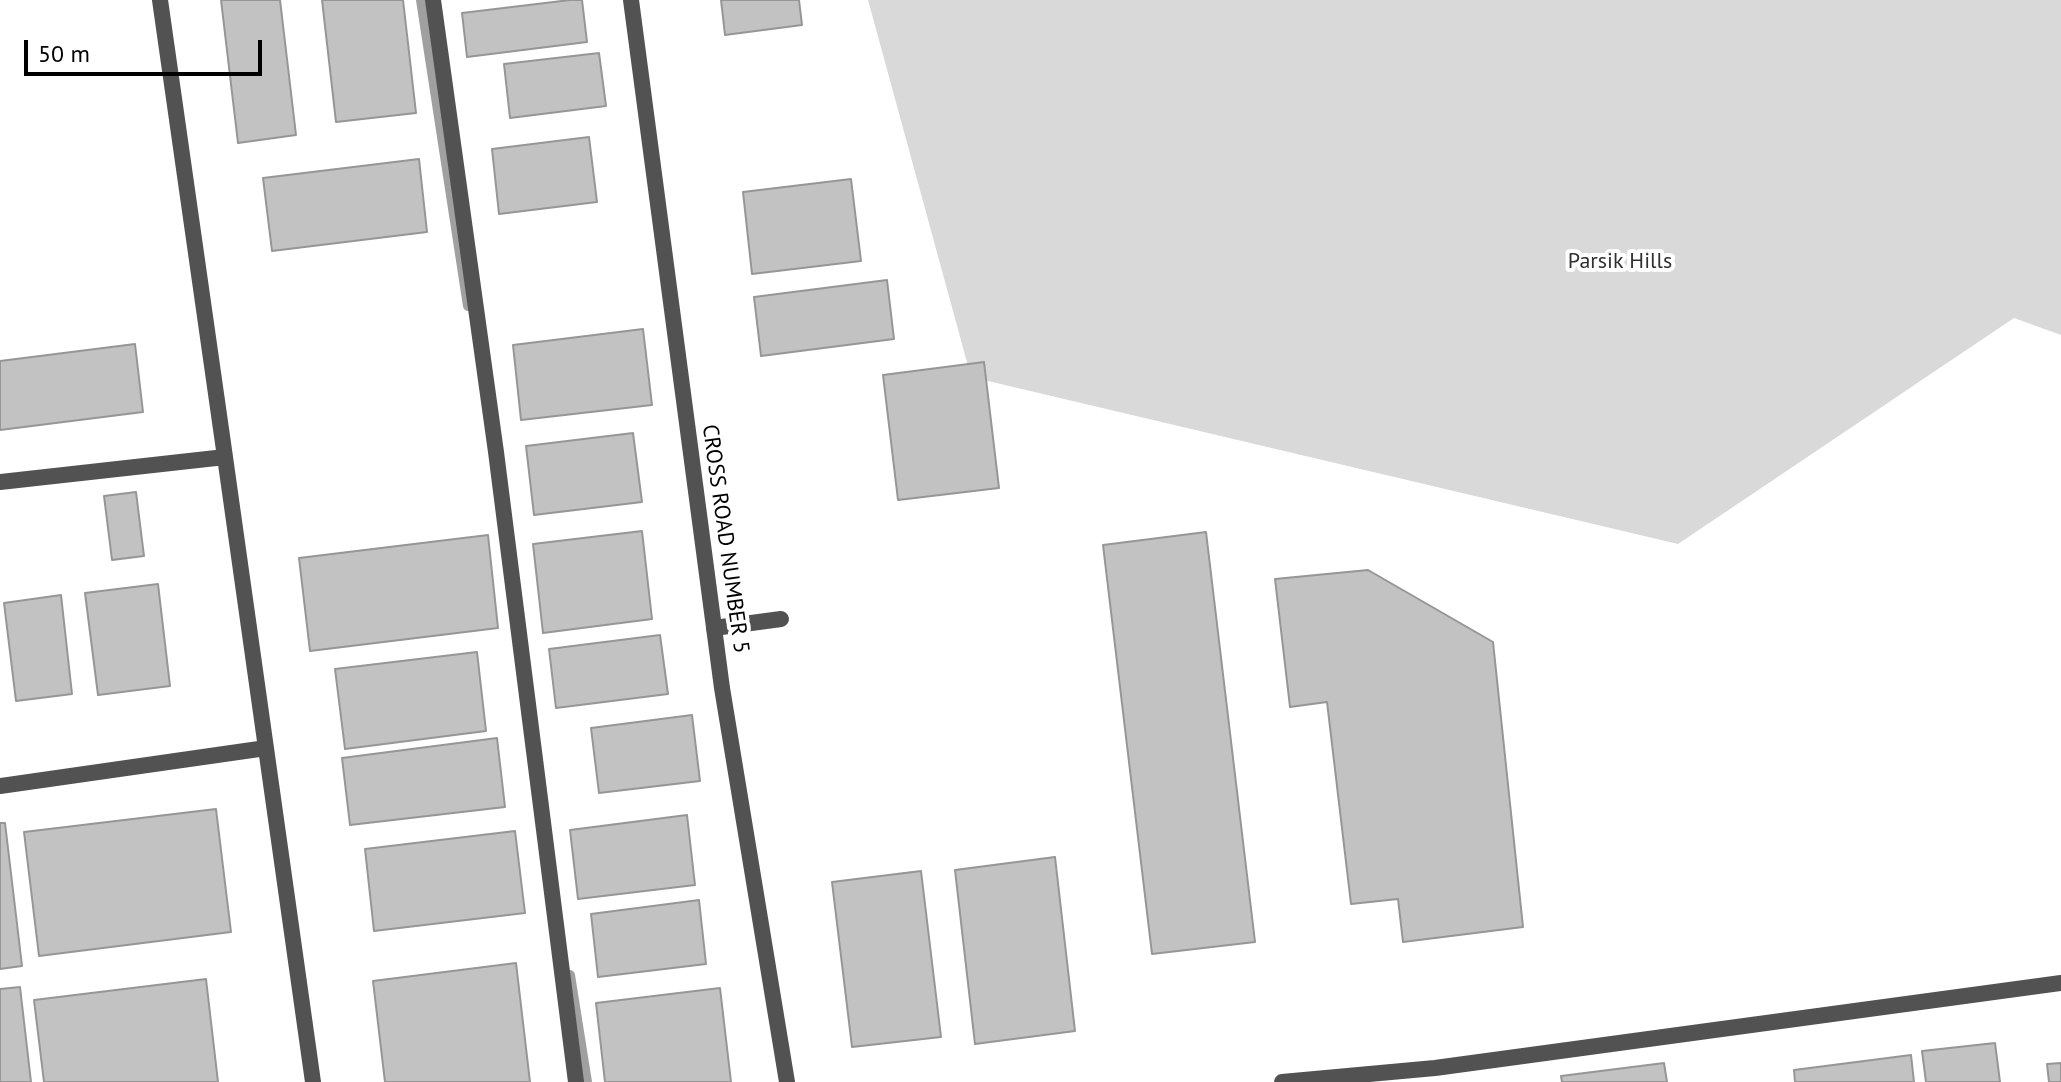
<!DOCTYPE html>
<html>
<head>
<meta charset="utf-8">
<style>
	body { margin:0 }
	#map { position:relative; width:2061px; height:1082px; overflow:hidden; background:#fff; font-family:"PT Sans",sans-serif }
	canvas { display:block }
	.scale { position:absolute; left:24px; top:40px; width:238px; height:36px; box-sizing:border-box; border:4px solid #000; border-top:0; padding-left:10px; font-size:24px; line-height:28px; white-space:nowrap; color:#000; -webkit-text-stroke:6px #fff; paint-order:stroke }
</style>
</head>
<body>
<div id="map">
<canvas width="2061" height="1082"></canvas>
<div class="scale">50 m</div>
</div>
<script>
const g = document.querySelector('canvas').getContext('2d');
g.lineJoin = 'round';
function fill(path, color) { g.fillStyle = color; g.fill(path, 'evenodd'); }
const shape = rows => new Path2D(rows.map(r => 'M' + r).join(''));
function stroke(path, color, width, dash) { g.strokeStyle = color; g.lineWidth = width; g.lineCap = dash ? 'butt' : 'round'; g.setLineDash(dash || []); g.stroke(path); }
function label(font, color, halo, rows, align = 'center') {
  g.font = font + ' "PT Sans",sans-serif'; g.lineWidth = 8; g.setLineDash([]); g.textBaseline = 'middle'; g.strokeStyle = halo; g.fillStyle = color; for (const [text, x, y, turn = 0] of rows) {
    g.save(); g.translate(x, y); g.rotate((+turn || 0) * Math.PI / 180); g.textAlign = isNaN(turn) ? turn : align; if (halo) g.strokeText(text, 0, 0); g.fillText(text, 0, 0); g.restore();
  }
}
fill(shape([
	[868,0,2061,0,2061,335,2014,318,1678,544,971,377]
]), '#d9d9d9');
stroke(shape([
	[421,0,468,306],
	[570,975,587,1082]
]), '#a0a0a0', 10);
const building = shape([
	[221,0,280,0,296,135,238,143,221,0],
	[322,0,403,0,416,113,336,122,322,0],
	[570,0,582,0,587,42,467,57,462,13,570,0],
	[721,0,799,0,802,25,725,35,721,0],
	[599,53,606,106,510,118,504,64,599,53],
	[589,137,597,202,499,214,492,149,589,137],
	[419,159,427,232,272,251,263,178,419,159],
	[851,179,861,261,752,274,743,192,851,179],
	[887,280,894,339,761,356,754,297,887,280],
	[643,329,652,405,521,420,513,345,643,329],
	[135,344,143,412,0,430,0,361,135,344],
	[984,362,999,488,898,500,883,375,984,362],
	[633,433,642,502,534,515,526,446,633,433],
	[136,492,144,556,112,560,104,496,136,492],
	[642,531,652,619,543,633,533,544,642,531],
	[1206,532,1255,942,1152,954,1103,545,1206,532],
	[488,535,498,628,310,651,299,558,488,535],
	[1368,570,1493,642,1523,927,1403,942,1398,899,1351,904,1327,702,1290,707,1275,579,1368,570],
	[158,584,170,686,98,695,85,593,158,584],
	[61,595,72,694,16,701,4,603,61,595],
	[660,635,668,694,556,708,549,649,660,635],
	[477,652,486,731,345,749,335,669,477,652],
	[692,715,700,781,599,793,591,728,692,715],
	[497,738,505,807,350,825,342,758,497,738],
	[216,809,231,932,39,956,24,832,216,809],
	[687,815,695,885,578,899,570,830,687,815],
	[0,823,5,823,22,966,0,969,0,823],
	[515,831,525,913,374,931,365,849,515,831],
	[1055,857,1075,1031,975,1044,955,870,1055,857],
	[921,871,941,1037,852,1047,832,882,921,871],
	[699,900,706,964,598,977,591,914,699,900],
	[516,963,530,1082,385,1082,373,981,516,963],
	[206,979,218,1082,44,1082,34,1000,206,979],
	[20,987,31,1082,0,1082,0,989,20,987],
	[720,988,731,1082,605,1082,596,1003,720,988],
	[1995,1043,2000,1082,1926,1082,1922,1051,1995,1043],
	[1911,1055,1914,1082,1795,1082,1794,1070,1911,1055],
	[1664,1063,1667,1082,1562,1082,1561,1076,1664,1063],
	[2061,1063,2061,1082,2049,1082,2047,1064,2061,1063]
]);
fill(building, '#c2c2c2');
stroke(building, '#969696', 2);
stroke(shape([
	[714,628,781,619]
]), '#525252', 16);
stroke(shape([
	[433,0,496,452,576,1082],
	[631,0,722,688,787,1082],
	[225,457,313,1082],
	[0,482,225,457,160,0],
	[0,786,266,748],
	[1282,1082,1435,1068,2061,983]
]), '#525252', 16);
label('22px', '#303030', '#fff', [
	["Parsik Hills",1620,262]
]);
label('22px', '#000', '#fff', [
	["CROSS ROAD NUMBER 5",725,539,82]
]);
</script>
</body>
</html>
